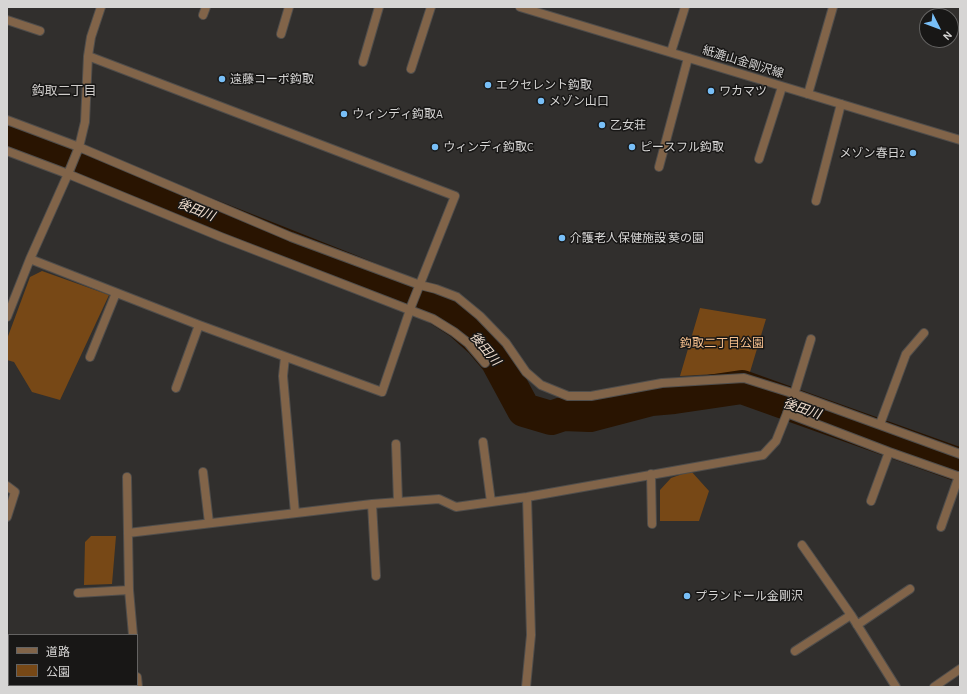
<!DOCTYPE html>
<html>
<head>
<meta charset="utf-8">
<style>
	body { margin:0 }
	#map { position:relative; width:967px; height:694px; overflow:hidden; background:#312f2d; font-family:"Alegreya Sans","Noto Sans JP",sans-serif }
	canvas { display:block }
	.frame { position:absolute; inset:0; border:8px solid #d6d5d4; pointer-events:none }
	.legend { position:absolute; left:8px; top:634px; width:130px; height:52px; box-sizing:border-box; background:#181716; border:1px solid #646362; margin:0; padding:5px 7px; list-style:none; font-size:12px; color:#d6d5d4 }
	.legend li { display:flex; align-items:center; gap:8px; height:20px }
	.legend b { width:20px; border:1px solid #646362 }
	.north { position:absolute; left:919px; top:8px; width:40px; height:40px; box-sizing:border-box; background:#181716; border:1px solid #646362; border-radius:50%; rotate:132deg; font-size:11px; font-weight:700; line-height:16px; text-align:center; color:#d6d5d4 }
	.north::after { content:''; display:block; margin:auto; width:14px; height:18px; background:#78bff7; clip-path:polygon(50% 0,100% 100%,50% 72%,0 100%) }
</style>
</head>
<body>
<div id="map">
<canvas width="967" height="694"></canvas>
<div class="frame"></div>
<ul class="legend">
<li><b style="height:5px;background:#816449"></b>道路</li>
<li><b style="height:11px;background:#774816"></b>公園</li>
</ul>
<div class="north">N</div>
</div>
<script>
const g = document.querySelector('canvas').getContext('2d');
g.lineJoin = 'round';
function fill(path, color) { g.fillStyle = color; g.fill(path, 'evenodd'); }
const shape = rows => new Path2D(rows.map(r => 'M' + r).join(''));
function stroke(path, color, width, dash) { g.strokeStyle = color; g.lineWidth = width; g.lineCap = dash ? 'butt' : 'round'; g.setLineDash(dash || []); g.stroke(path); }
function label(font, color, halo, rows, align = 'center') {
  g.font = font + ' "Alegreya Sans","Noto Sans JP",sans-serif'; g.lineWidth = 3; g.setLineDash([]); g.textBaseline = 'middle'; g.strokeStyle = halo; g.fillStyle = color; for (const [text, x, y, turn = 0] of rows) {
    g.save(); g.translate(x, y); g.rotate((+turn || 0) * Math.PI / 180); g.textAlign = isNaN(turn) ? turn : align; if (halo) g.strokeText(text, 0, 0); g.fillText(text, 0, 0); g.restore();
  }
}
fill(shape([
	[42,271,109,295,60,400,32,392,14,362,7,360,7,339,30,277],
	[700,308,766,319,750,372,680,376],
	[691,471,709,491,699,521,660,521,660,490,671,478],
	[91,536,116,536,112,584,84,585,85,542]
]), '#774816');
stroke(shape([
	[7,135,395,289,433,305,461,323,481,341,497,360,524,410,551,418,563,414,590,415,651,399,674,397,742,387,960,465]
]), '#291401', 34);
const minor = shape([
	[203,15,206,7],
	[7,20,40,31],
	[281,34,289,7],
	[671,52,685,7],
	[363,62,379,7],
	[411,69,431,7],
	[808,94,833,7],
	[7,120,79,147,291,237,420,285,436,289,457,297,480,316,506,343,526,372,541,385,568,396,591,396,662,383,744,378,795,394,960,454],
	[7,151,68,174,221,237,433,319,454,332,468,343,485,363],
	[759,159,782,87],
	[659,167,688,58],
	[816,201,841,104],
	[30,259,199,325,382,392,412,304,455,196,88,56],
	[7,317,30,259,68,174,79,147,85,122,88,56,91,37,101,7],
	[90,357,116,293],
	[285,357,283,376,295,513],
	[176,388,199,325],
	[787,413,889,452,960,477],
	[880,424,906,354,924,333],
	[483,442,491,502],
	[396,444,398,502],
	[203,472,209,523],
	[651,474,652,524],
	[127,477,129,590,133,635],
	[7,486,15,492,7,517],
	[871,501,889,452],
	[372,504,376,576],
	[941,527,959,476],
	[128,533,372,504,439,499,456,507,527,497,763,455,776,441,792,401,811,339],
	[802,545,851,615,896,687],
	[78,593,129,590],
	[857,625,910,589],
	[795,651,851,615],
	[137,677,138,687],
	[88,687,117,685],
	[526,687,531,635,527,497],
	[934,687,960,669]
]);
const tertiary = shape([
	[520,7,960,140]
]);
stroke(minor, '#4f4d4b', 10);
stroke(tertiary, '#4f4d4b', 10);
stroke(minor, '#816449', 8);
stroke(tertiary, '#816449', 8);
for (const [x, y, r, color] of [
	[222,79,4,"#78bff7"],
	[488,85,4,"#78bff7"],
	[711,91,4,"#78bff7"],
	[541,101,4,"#78bff7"],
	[344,114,4,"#78bff7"],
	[602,125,4,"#78bff7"],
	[435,147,4,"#78bff7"],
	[632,147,4,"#78bff7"],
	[913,153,4,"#78bff7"],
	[562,238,4,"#78bff7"],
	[687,596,4,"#78bff7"]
]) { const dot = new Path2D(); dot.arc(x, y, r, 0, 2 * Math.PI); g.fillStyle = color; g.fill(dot); stroke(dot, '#181716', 1.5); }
label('12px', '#d6d5d4', '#181716', [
	["紙漉山金剛沢線",743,62,17]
]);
label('12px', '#d6d5d4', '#181716', [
	["遠藤コーポ鈎取",230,79],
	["エクセレント鈎取",496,85],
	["ワカマツ",719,91],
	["メゾン山口",549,101],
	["ウィンディ鈎取A",352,114],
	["乙女荘",610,125],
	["ウィンディ鈎取C",443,147],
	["ピースフル鈎取",640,147],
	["メゾン春日2",905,153,"right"],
	["介護老人保健施設 葵の園",570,238],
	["プランドール金剛沢",695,596]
], 'left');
label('12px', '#f6c08e', '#181716', [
	["鈎取二丁目公園",722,343]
]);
label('13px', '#d0cdcb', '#181716', [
	["鈎取二丁目",64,91]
]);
label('italic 13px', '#f2dfcf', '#181716', [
	["後田川",196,210,22],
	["後田川",485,349,50],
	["後田川",802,409,19]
]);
</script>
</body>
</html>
